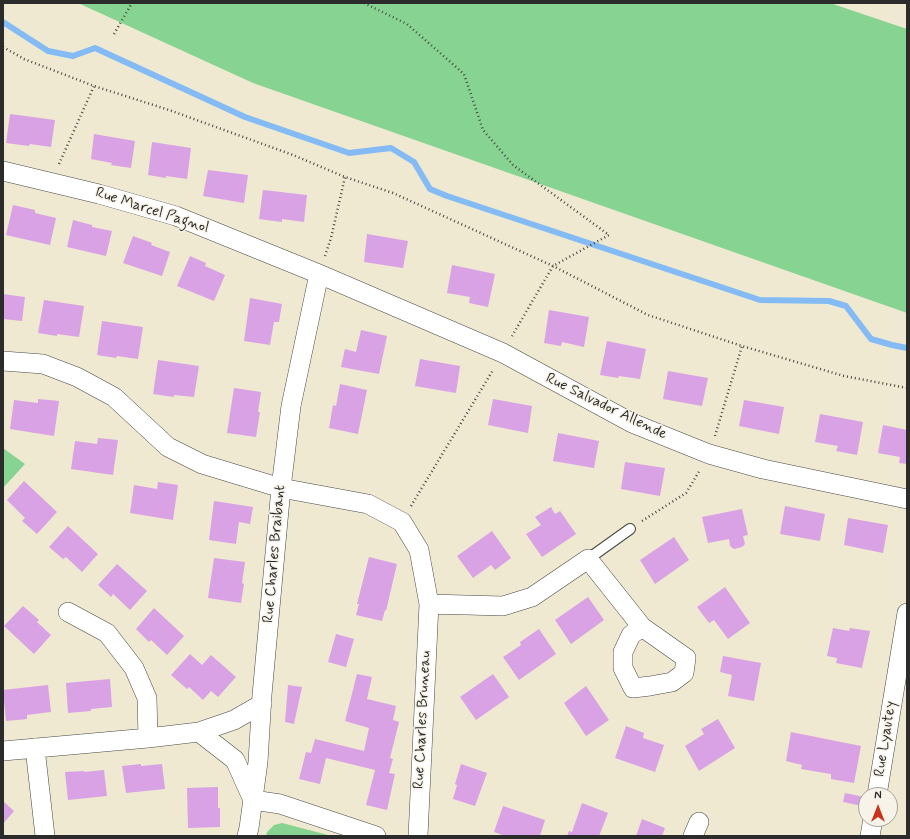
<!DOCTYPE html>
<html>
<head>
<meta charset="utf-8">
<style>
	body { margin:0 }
	#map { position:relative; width:910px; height:839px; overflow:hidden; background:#efe9d2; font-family:Mynerve,sans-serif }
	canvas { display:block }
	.frame { position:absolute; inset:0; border:4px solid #2b2b2b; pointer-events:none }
	.north { position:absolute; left:858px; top:787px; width:40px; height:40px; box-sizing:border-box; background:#f7f3e8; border:1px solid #a5a39c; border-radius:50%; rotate:0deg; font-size:11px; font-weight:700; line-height:16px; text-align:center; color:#2b2b2b }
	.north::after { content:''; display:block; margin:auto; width:14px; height:18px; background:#c8321e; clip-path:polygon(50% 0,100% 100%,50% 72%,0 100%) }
</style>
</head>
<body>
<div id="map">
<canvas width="910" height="839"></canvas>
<div class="frame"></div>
<div class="north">N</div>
</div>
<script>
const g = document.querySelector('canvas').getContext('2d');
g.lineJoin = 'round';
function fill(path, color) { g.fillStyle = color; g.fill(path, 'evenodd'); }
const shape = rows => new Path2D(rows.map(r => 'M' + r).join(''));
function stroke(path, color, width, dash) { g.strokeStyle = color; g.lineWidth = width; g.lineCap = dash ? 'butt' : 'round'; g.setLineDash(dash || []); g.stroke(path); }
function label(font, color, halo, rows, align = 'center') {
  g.font = font + ' Mynerve,sans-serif'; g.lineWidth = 3; g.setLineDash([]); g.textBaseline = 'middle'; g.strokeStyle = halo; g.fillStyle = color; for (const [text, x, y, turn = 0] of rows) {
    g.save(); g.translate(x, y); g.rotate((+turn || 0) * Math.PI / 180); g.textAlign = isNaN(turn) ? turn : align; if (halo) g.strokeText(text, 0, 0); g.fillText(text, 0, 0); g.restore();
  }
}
fill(shape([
	[78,3,830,3,907,29,907,313,253,83],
	[3,448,25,464,3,488],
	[282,823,328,835,328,836,266,836,267,832,274,825]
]), '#87d391');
stroke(shape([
	[3,22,48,51,73,56,95,48,245,117,349,153,391,148,414,162,430,189,447,196,760,300,829,301,846,306,871,339,892,345,907,348]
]), '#84bbf4', 6);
fill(shape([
	[10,114,55,120,51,147,30,144,29,146,6,143],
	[94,134,135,141,131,168,111,165,112,163,91,159],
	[152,142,191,148,187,179,166,176,166,178,148,175],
	[208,170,248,175,244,203,203,196],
	[263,190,307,195,304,222,282,219,282,222,259,219],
	[13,205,35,210,35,213,56,218,50,245,6,235],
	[73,220,92,225,92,227,112,231,106,256,67,247],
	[367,234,408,241,403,268,364,262],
	[133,236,152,243,151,245,170,252,162,276,123,263],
	[190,256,206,263,205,266,225,275,214,301,177,286],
	[452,265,495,274,488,307,469,303,470,297,447,293],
	[3,294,25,297,22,321,3,319],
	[250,298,282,304,279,322,274,322,270,345,244,341],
	[44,300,84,306,79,337,57,334,57,336,38,333],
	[549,310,589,317,584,347,562,342,561,346,544,343],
	[102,321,143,327,138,359,117,356,116,358,97,355],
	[361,330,387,336,379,374,341,367,345,349,356,352],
	[607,341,646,349,640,379,619,376,618,378,600,375],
	[420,359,460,366,456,393,415,386],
	[158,360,199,366,194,397,174,395,174,397,153,394],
	[668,371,708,378,702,406,663,399],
	[340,384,367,390,358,434,329,428,333,405,336,406],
	[234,388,261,392,258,412,260,412,256,437,227,433],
	[38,399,59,401,54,436,10,429,14,400,38,403],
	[493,399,532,406,528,433,488,425],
	[744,400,784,407,779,434,739,426],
	[820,414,863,422,857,455,836,451,838,446,815,442],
	[883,425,907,430,907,464,899,463,900,457,878,453],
	[558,433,599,441,594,468,553,461],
	[98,438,118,440,113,475,71,469,75,441,97,444],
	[625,462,665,468,660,496,621,489],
	[24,481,57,512,37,534,22,521,25,518,7,500],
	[158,482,178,485,173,520,130,513,134,485,157,489],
	[214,501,253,507,250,524,239,522,236,544,209,540],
	[785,506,825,514,820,541,780,534],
	[551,507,555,514,560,511,576,534,542,557,526,534,541,525,535,517],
	[742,509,748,535,743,536,745,544,742,547,734,549,730,546,729,539,708,543,702,517],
	[848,518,888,525,883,553,844,545],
	[68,526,98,554,82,572,66,557,63,559,49,547],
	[492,531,511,558,495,570,491,565,473,578,457,556],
	[674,537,689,560,655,584,640,560],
	[369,557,397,564,386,611,385,610,382,621,356,615,359,604,357,604],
	[214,558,245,562,242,583,244,584,241,603,208,598],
	[117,564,147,591,130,610,113,594,111,597,98,585],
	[725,587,750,623,728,639,714,620,709,623,697,607],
	[588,597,604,620,571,644,555,620],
	[23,606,39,620,37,622,51,635,34,654,4,626],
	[154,608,184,636,167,655,151,640,149,642,136,629],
	[833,628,849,631,850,628,870,631,862,668,836,663,837,658,827,656],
	[539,629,556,654,519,680,503,657,521,645,520,642],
	[336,634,354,639,346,667,328,662],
	[190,654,202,665,211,655,236,677,218,697,211,691,203,700,189,687,187,689,171,675],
	[723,656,761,663,754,701,728,696,732,675,720,672],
	[357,674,372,677,367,699,396,706,393,720,399,722,390,758,393,759,389,773,395,774,387,810,366,805,375,770,326,758,320,784,299,779,306,752,311,753,315,739,364,751,369,728,345,721],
	[493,674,509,697,476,720,460,697],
	[110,679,112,707,91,709,91,711,68,713,66,683],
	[48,685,51,712,27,715,27,719,6,721,3,690],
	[288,685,302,687,294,724,285,722],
	[586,686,609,720,586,736,564,703],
	[718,719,735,748,699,771,685,746,704,734,701,729],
	[626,726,644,733,643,738,664,745,655,772,615,758],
	[791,732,861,746,854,783,831,779,831,774,801,769,802,765,786,761],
	[141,764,141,766,162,764,165,789,126,793,122,766],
	[461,764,487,773,475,806,453,799,457,785,455,784],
	[104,770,107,796,68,800,65,772,84,771,84,772],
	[218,787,218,808,220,808,220,827,188,828,187,788],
	[845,793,864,797,862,806,843,802],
	[3,801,14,811,3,824],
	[582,803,608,813,599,836,567,836,569,831,572,832],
	[503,806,545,820,540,836,505,836,494,832],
	[642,819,665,828,662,836,636,836]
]), '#d9a2e4');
const service = shape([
	[588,559,630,529]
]);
const minor = shape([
	[3,171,99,194,176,216,319,274,503,353,632,423,709,454,763,469,907,499],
	[3,361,43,364,77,377,114,397,168,447,202,464,281,488,368,504,402,522,419,550,429,604,418,836],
	[429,604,503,606,532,597,588,559,642,627,631,635,623,652,623,668,633,688,650,686,672,682,684,673,686,658,642,627],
	[68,612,107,633,134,668,147,698,148,738],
	[199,732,234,720,262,704],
	[35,748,45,836],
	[3,751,148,738,199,732,235,760,253,800,280,804,376,836],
	[877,795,907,613],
	[247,836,249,828,258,762,262,695,281,488,291,406,319,274],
	[693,836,699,822],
	[870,836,873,819]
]);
stroke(service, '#484844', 12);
stroke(minor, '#484844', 20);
stroke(shape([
	[364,3,407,24,464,74,483,130,513,165,609,235,553,266,512,336],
	[114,34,132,3],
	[3,47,24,59,94,86,169,110,293,155,345,177,393,193,553,266,648,315,742,346,844,376,907,388],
	[59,164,94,86],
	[325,256,331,238,345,177],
	[715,436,742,346],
	[411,506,493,370],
	[642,521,686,493,700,470]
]), '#484844', 2.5, [1, 3]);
stroke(service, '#fff', 10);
stroke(minor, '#fff', 19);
label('15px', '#2b2b2b', '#f7f3e8', [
	["Rue Marcel Pagnol",152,211,18],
	["Rue Salvador Allende",606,407,26],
	["Rue Charles Braibant",275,554,-85],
	["Rue Charles Bruneau",423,720,-87],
	["Rue Lyautey",886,739,-81]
]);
</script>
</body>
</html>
